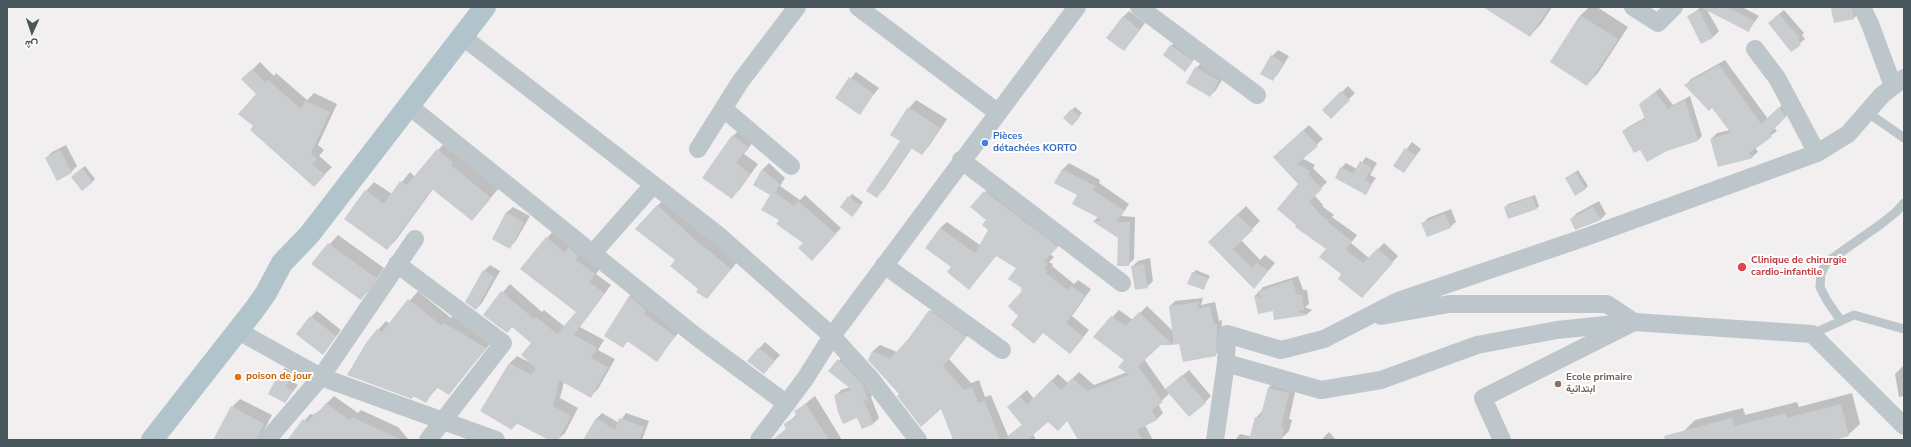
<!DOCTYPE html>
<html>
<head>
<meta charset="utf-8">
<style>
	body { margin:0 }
	#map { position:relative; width:1911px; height:447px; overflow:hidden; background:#f1efef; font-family:"Nunito Sans",Vazirmatn,sans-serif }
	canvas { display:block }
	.frame { position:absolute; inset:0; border:8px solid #49565b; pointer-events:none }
	.north { position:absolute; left:12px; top:12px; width:40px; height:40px; -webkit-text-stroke:3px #fff; paint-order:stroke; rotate:183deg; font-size:11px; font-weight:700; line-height:16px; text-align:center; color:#49565b }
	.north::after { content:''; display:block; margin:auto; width:14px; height:18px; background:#49565b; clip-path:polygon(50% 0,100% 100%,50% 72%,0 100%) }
</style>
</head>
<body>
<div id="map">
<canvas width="1911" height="447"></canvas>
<div class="frame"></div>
<div class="north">ش</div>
</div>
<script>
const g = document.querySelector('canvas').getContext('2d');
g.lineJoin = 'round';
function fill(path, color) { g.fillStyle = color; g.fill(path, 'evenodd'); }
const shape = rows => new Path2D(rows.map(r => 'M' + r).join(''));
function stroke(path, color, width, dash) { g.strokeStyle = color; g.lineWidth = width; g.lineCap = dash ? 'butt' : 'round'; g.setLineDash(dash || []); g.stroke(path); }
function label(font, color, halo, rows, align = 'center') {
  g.font = font + ' "Nunito Sans",Vazirmatn,sans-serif'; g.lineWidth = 4; g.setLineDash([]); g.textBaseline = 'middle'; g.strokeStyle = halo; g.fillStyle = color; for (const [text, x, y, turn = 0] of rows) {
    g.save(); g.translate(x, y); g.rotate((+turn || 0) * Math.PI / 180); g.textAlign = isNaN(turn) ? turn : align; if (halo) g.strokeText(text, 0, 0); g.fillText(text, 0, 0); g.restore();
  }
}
fill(shape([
	[1497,7,1552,7,1541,24,1530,36],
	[1589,7,1597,7,1628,27,1598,73,1587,85,1551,62,1581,15],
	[1701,7,1742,7,1759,16,1748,31,1707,10,1719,31,1713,37,1688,17],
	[1834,7,1859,7,1860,12,1854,18,1832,9],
	[1784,10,1804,33,1802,35,1805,39,1791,50,1774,18],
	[1129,11,1145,23,1124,50,1123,17],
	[1177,39,1198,55,1185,70,1164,54],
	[1278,50,1289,56,1278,74,1272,80,1272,56],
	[1725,60,1768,119,1785,102,1791,111,1774,127,1777,131,1755,147,1758,152,1752,157,1711,139,1717,133,1730,130,1712,107,1686,85,1691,79],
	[260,62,274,76,276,73,307,100,314,93,337,104,318,145,324,150,319,156,332,167,322,177,254,126,257,94,243,79],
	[1202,62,1225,75,1216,90,1210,96,1196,68],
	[856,72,879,88,859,113,836,98],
	[1348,86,1355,93,1331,117,1324,110],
	[1660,88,1673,105,1690,96,1702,136,1698,140,1641,148,1623,131,1628,127,1646,117,1645,100],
	[916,100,947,119,929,146,922,154,912,148,884,189,876,196,901,141,909,108],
	[1075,107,1082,113,1072,124,1064,118],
	[1309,125,1323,139,1302,158,1315,165,1313,168,1327,182,1314,195,1323,205,1322,206,1334,215,1332,217,1357,235,1351,243,1369,258,1384,243,1398,256,1367,291,1343,274,1327,249,1299,184,1280,152],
	[742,127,756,138,744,154,758,164,740,189,731,198,733,136],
	[446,141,499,188,472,220,433,189,396,240,387,249,366,191,374,182,392,194,410,172,415,177],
	[1412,142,1421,149,1404,172,1394,166],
	[66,145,77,166,71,172,46,158,52,152],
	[1366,157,1377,163,1370,175,1376,178,1365,193,1341,168,1346,163,1357,169],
	[769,163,785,178,780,186,800,200,805,195,841,228,818,253,780,220,771,195,754,185,763,169],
	[1069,163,1100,180,1099,183,1129,204,1121,216,1135,217,1134,259,1128,265,1119,237,1094,221,1098,217,1079,194,1056,182,1063,169],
	[85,166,95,179,92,182,75,174],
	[1578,170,1588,186,1585,189,1569,176],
	[992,185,1064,240,1050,254,1054,257,1049,262,1053,264,1052,266,1074,284,1078,280,1091,289,1072,316,1089,330,1070,353,1044,332,1019,316,1024,291,1017,268,997,255,969,288,953,267,940,228,947,222,980,245,989,230,987,220,972,207],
	[852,194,863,202,855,213,841,207],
	[1535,195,1539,206,1536,209,1505,207,1508,204],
	[665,198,738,261,714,290,699,289,676,260,636,228],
	[1599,201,1606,214,1600,220,1571,219,1577,213],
	[1246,206,1260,221,1241,240,1260,260,1265,255,1275,263,1254,288,1209,242],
	[513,207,530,216,515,242,509,248,493,239,507,212],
	[1451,209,1456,222,1450,227,1422,224,1428,218],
	[554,230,602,266,596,274,611,285,580,327,604,340,598,350,615,359,598,389,591,396,564,382,560,398,578,408,565,433,557,440,551,440,518,423,511,429,509,364,517,356,529,362,533,343,512,326,507,331,484,314,510,284,542,312,544,310,565,327,577,312,521,268],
	[338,235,384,268,369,290,361,299,312,264],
	[1150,258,1153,281,1147,287,1132,267,1138,261],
	[490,265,500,271,482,303,476,309,484,271],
	[1196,270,1210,276,1203,289,1193,273],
	[1298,276,1303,290,1307,290,1309,304,1305,307,1312,310,1307,314,1274,318,1273,310,1255,296,1263,287],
	[637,289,682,328,657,360,628,341,623,347,629,296],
	[418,291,451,318,453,315,494,339,449,394,438,387,425,402,414,395,412,397,378,330,386,321,390,324],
	[1203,298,1201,305,1215,302,1219,321,1222,320,1220,350,1215,355,1175,341,1173,344,1161,344,1144,359,1166,390,1189,370,1211,396,1205,402,1170,393,1158,404,1163,413,1156,420,1145,425,1153,440,1080,440,1068,419,1048,421,1033,434,1036,440,954,440,941,407,901,393,869,360,873,351,880,345,897,352,910,339,936,304,972,330,949,359,971,383,979,380,985,397,991,395,1008,436,1023,424,1015,400,1027,390,1034,399,1058,374,1068,383,1079,372,1094,385,1127,372,1125,360,1094,337,1119,310,1133,320,1147,306,1174,332,1170,306,1175,301],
	[317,311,341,330,323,354,311,317],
	[765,342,780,355,764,373,748,361],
	[844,355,867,380,872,396,871,397,879,418,874,423,862,428,858,416,836,395,841,390,850,387,830,371],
	[1904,365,1904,396,1899,397,1895,374],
	[285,368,295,373,291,381,298,385,285,402,279,373],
	[1277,379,1297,384,1289,419,1292,420,1289,431,1280,440,1256,418,1263,410,1268,388],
	[1852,393,1860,424,1848,435,1830,440,1679,440,1678,437,1695,420,1743,408,1745,415,1797,402,1799,407],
	[334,396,358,413,361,410,398,427,409,440,289,440,310,414,315,415],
	[815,396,842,440,775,440,787,428,785,425,797,414,796,411],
	[240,399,272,415,259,440,214,440,232,407],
	[602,413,619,423,626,413,649,421,642,440,584,440,596,419],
	[1329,432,1336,440,1322,440,1324,437],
	[1240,434,1262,439,1262,440,1235,440]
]), '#0003');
fill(shape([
	[1483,7,1549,7,1530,37],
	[1700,7,1727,7,1754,21,1749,32],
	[1840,7,1852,7,1854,19,1834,23,1831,9],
	[1699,10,1713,38,1701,44,1687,16],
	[1779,14,1800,38,1798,39,1801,45,1791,52,1768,23],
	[1580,15,1618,39,1587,86,1550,62],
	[1123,16,1140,30,1124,51,1106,38],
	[1170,45,1193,61,1185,72,1163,55],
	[1271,55,1283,63,1273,81,1260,74],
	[1719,65,1761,124,1779,107,1786,117,1769,134,1772,137,1749,153,1753,158,1718,167,1710,139,1731,133,1712,108,1709,111,1684,85],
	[1195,67,1219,81,1210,97,1186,83],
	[252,69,265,83,268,80,301,109,305,101,330,112,311,153,317,159,312,164,325,175,314,187,250,130,253,126,238,114,256,94,241,79],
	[849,77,874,94,860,115,835,98],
	[1341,91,1350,100,1331,119,1322,110],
	[1655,92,1668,109,1685,100,1698,141,1667,151,1647,162,1640,150,1634,153,1622,131,1645,119,1639,104],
	[908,107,940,128,922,155,911,148,877,198,866,191,900,141,890,135],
	[1071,109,1080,117,1072,126,1063,118],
	[1303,130,1318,146,1297,164,1310,171,1308,174,1322,189,1309,202,1318,211,1317,212,1329,221,1328,223,1352,241,1346,250,1363,263,1378,248,1393,263,1362,298,1338,279,1341,274,1319,257,1326,249,1295,227,1296,225,1277,209,1298,184,1273,157],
	[732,135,748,147,736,163,750,174,732,199,702,178],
	[1405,148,1416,155,1404,173,1393,166],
	[437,149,453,162,451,165,491,198,472,221,432,189,387,250,344,219,365,190,384,204,400,181,407,185],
	[60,150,72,173,57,181,45,158],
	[1360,161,1372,168,1365,180,1372,184,1366,195,1335,178,1340,167,1353,174],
	[82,168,93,182,82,191,71,177],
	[762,169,780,184,775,193,794,206,798,201,836,234,812,261,798,248,803,243,776,224,779,220,761,210,770,195,753,185],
	[1062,169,1095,186,1093,190,1124,210,1116,222,1130,222,1129,266,1117,266,1118,238,1092,221,1099,221,1101,219,1072,204,1077,195,1054,183],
	[1575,172,1586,189,1575,196,1565,178],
	[984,191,1058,247,1044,261,1048,264,1044,269,1047,271,1046,273,1068,291,1071,286,1085,296,1066,323,1084,337,1070,354,1043,333,1034,344,1011,325,1018,316,1008,306,1022,291,1020,290,1022,288,1008,279,1016,268,996,256,969,290,947,272,951,267,925,248,940,228,975,253,988,230,982,225,986,220,970,207],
	[848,196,861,206,852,217,840,207],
	[1532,197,1537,209,1508,219,1504,207],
	[657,205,693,238,731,269,707,299,696,292,698,289,670,266,675,260,635,229],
	[1593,207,1601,220,1575,230,1570,219],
	[506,212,524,222,510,249,492,239],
	[1237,214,1253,230,1233,249,1252,268,1256,262,1268,271,1254,289,1208,242],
	[1445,214,1451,228,1427,237,1421,223],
	[546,237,565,253,568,247,578,256,576,260,595,274,589,282,604,293,574,335,597,348,591,358,608,367,591,398,559,380,553,406,571,416,558,440,549,440,516,423,512,430,480,411,509,363,531,375,536,368,521,355,531,343,512,327,507,333,483,315,501,291,534,319,536,317,557,334,576,312,520,269],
	[328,243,376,278,361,300,311,264],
	[1144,264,1148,288,1135,290,1131,266],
	[483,270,494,277,476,310,465,302],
	[1192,272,1208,278,1204,290,1187,284],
	[1292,280,1297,295,1302,295,1304,310,1297,311,1308,315,1274,320,1273,311,1258,314,1254,295,1263,299,1257,292],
	[629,296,646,310,644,314,675,336,657,362,627,341,623,348,604,336],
	[408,299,442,326,444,323,486,348,449,395,436,387,426,403,413,396,412,399,347,375,366,343,377,329,382,332],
	[1199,302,1197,309,1210,306,1214,325,1217,324,1216,356,1183,362,1179,344,1174,345,1169,306],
	[929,310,966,337,943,366,964,390,972,387,978,403,985,401,1000,440,953,440,941,409,921,427,897,396,899,394,868,360,872,351,890,359,909,338],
	[1139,312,1173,345,1161,345,1138,366,1163,402,1152,410,1157,420,1137,430,1142,440,1078,440,1067,421,1058,431,1048,422,1027,440,1004,440,1022,425,1007,407,1020,396,1027,405,1051,380,1061,390,1072,378,1087,391,1129,375,1118,367,1124,360,1093,337,1111,316,1126,326],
	[310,316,336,336,323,355,296,334],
	[758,348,775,361,764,374,747,361],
	[838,359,863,385,868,402,863,399,874,424,862,429,857,418,843,424,838,412,834,395,852,390,828,371],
	[279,373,290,379,286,387,293,391,285,403,268,394],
	[1182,375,1206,403,1189,417,1165,389],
	[1268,388,1289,393,1281,427,1284,428,1281,440,1249,440,1255,417,1260,418],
	[326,403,350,421,352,417,401,440,287,440,303,419,308,422,316,412,318,414],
	[806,404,829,440,772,440,786,429,784,425,785,423,797,416,794,411],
	[1841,404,1849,436,1834,440,1665,440,1664,436,1732,418,1734,426,1786,413,1787,418],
	[231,406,264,424,256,440,213,440],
	[596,418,615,430,619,418,644,427,639,440,583,440]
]), '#c9cdd0');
stroke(shape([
	[1867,112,1904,138],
	[1841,321,1826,299,1820,287,1821,273,1827,262,1881,224,1896,212,1904,203],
	[1812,334,1854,315,1904,329]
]), '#bcc6cb', 9);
stroke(shape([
	[858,7,997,112],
	[1139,7,1257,95],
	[1633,7,1658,23,1674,7],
	[1862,7,1870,24,1893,86],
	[463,37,717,234,832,336,871,379,918,440],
	[1755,49,1777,78,1817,153],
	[409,106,698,338,787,404],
	[724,109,791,166],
	[698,149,740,82,797,7],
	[961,160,1122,283],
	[593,253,653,185],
	[397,264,503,343,428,440],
	[884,265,1002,350],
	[1381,316,1449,304,1607,304,1634,322,1812,334,1904,426],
	[239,328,249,337,321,377,496,440],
	[1226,363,1321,390,1381,380,1477,345,1557,330,1634,322,1483,398,1502,440],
	[267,440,321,377,415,239],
	[759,440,805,379,832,336,1077,7],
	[1215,440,1226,363,1227,334,1281,350,1324,339,1398,301,1586,237,1817,153,1848,134,1882,95,1904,78]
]), '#bcc6cb', 18);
stroke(shape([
	[152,440,254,310,266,293,282,263,309,235,485,7]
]), '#b1c3cb', 22);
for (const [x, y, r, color] of [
	[985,143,4,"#3f7fe0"],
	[1742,267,5,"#e0444e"],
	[238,377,4,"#e8710a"],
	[1558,384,4,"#8d6e63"]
]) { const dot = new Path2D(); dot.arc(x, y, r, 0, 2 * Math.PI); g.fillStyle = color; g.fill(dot); stroke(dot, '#fff', 1.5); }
label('bold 10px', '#366cbe', '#fff', [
	["Pièces",993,137],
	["détachées KORTO",993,149]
], 'left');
label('bold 10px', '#be3a42', '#fff', [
	["Clinique de chirurgie",1751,261],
	["cardio-infantile",1751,273]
], 'left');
label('bold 10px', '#c56008', '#fff', [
	["poison de jour",246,377]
], 'left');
label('bold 10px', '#785e54', '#fff', [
	["Ecole primaire",1566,378],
	["ابتدائية",1566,390]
], 'left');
</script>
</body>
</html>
